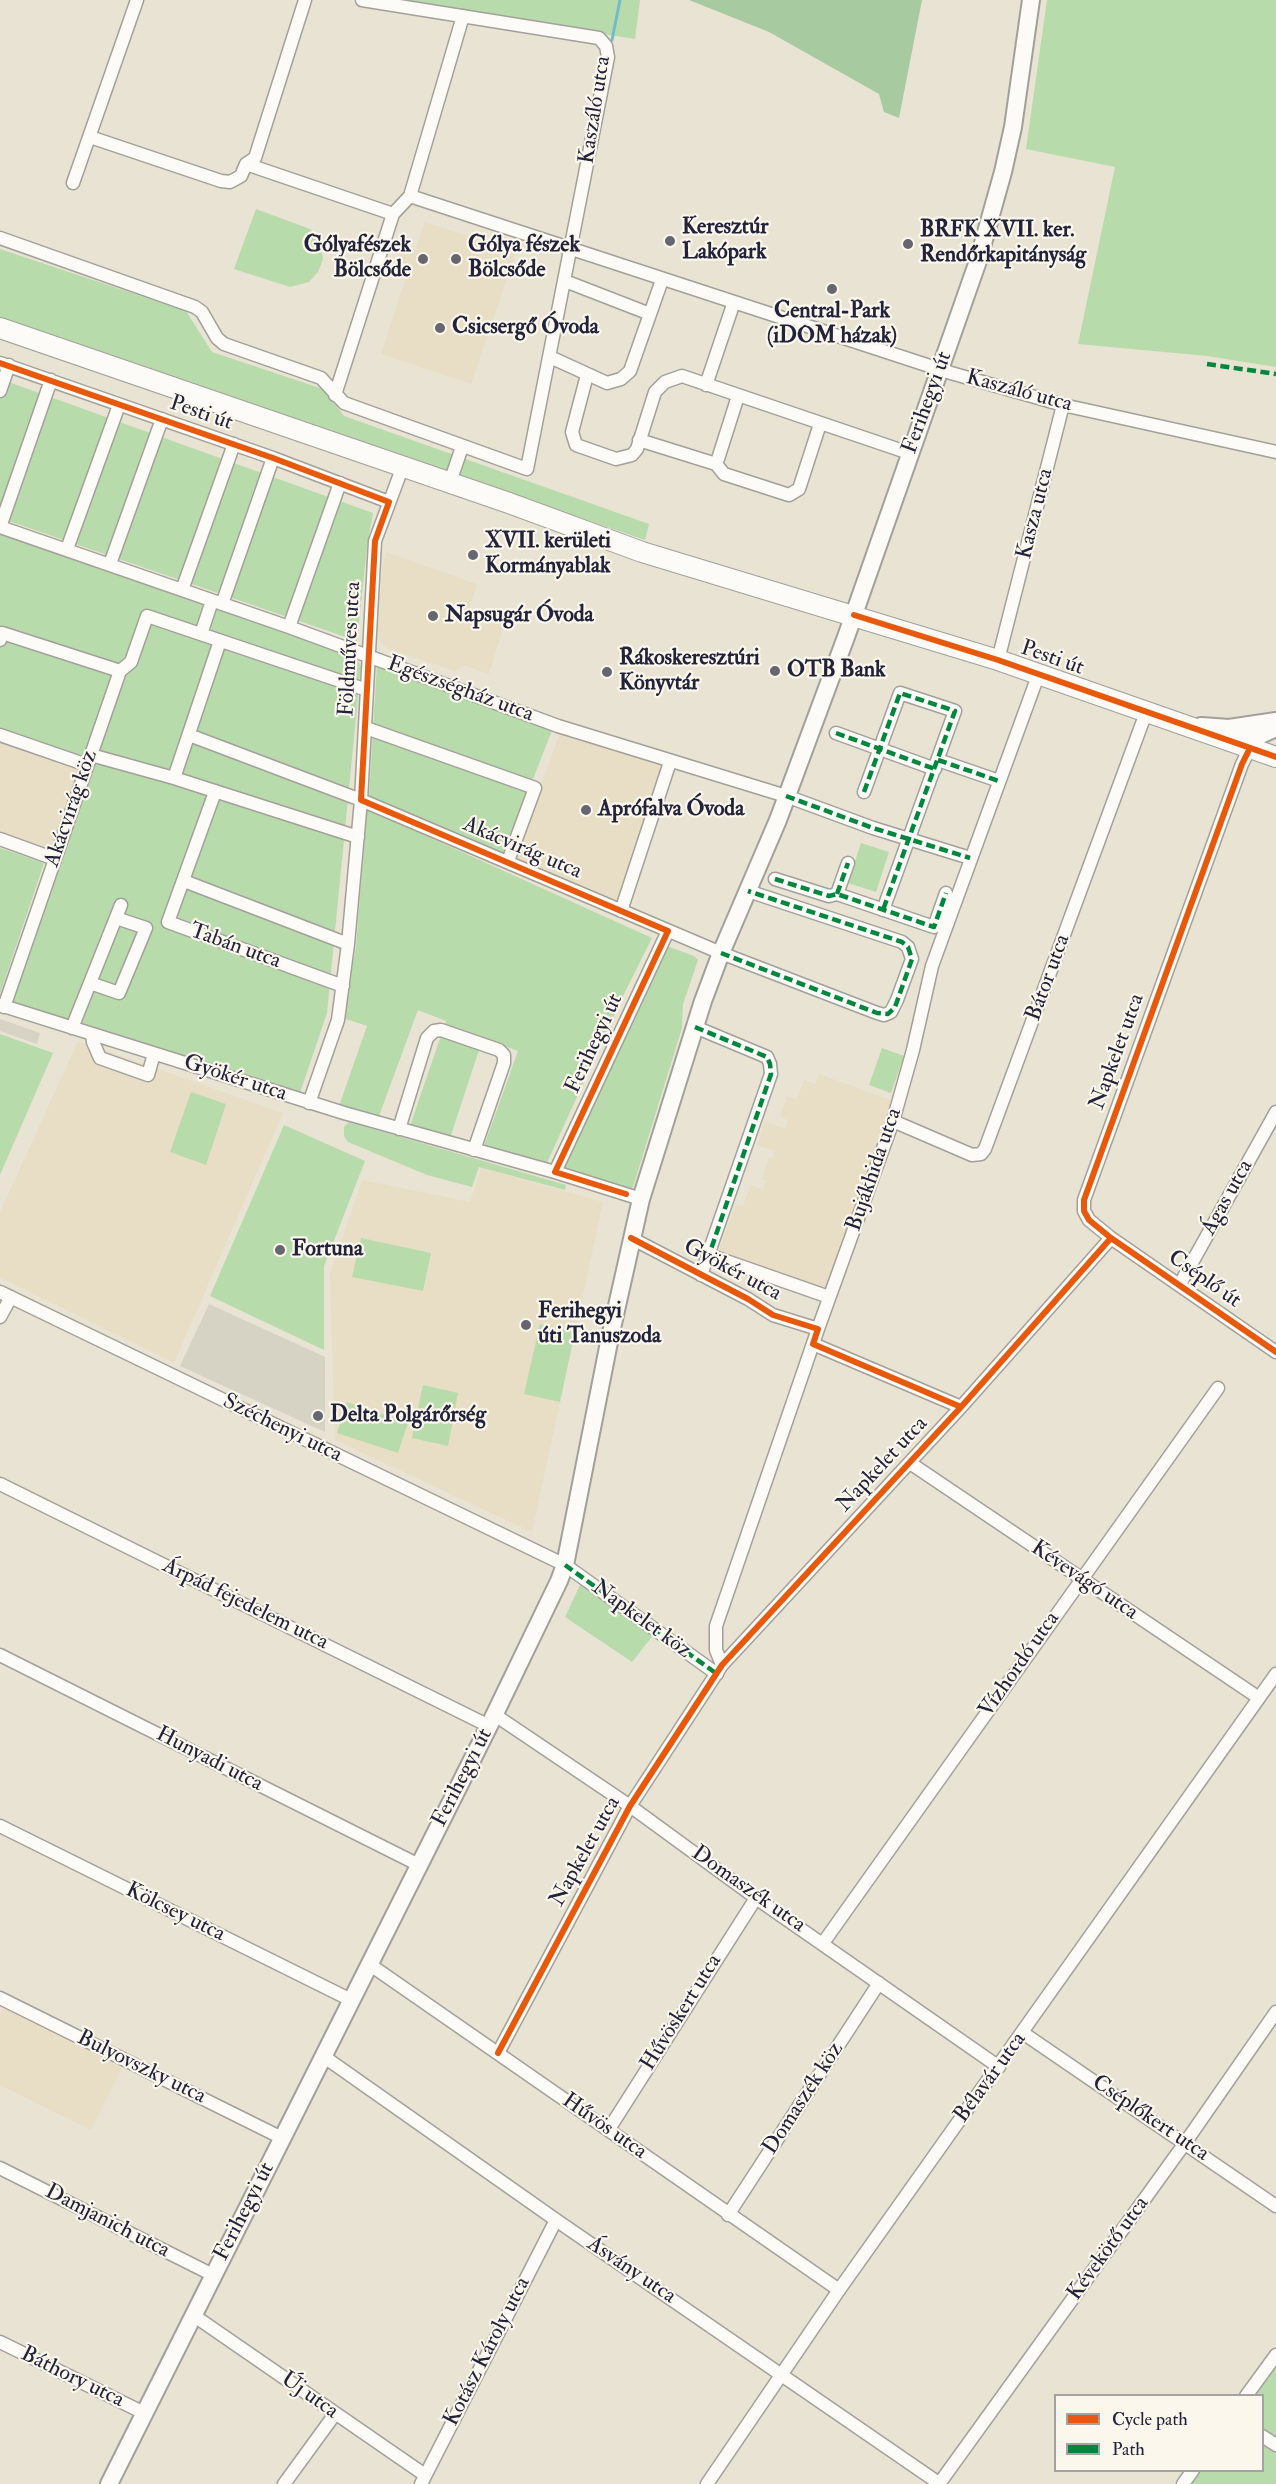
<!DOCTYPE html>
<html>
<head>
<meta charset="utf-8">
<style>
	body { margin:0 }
	#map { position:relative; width:1276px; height:2484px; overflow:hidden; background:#e8e3d3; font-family:"IM FELL Double Pica",serif }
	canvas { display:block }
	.legend { position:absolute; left:1054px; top:2394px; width:210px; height:78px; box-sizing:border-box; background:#fbf7ec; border:2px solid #a4a2a5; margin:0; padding:8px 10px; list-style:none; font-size:18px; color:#22223b }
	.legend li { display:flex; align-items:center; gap:12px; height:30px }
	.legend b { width:30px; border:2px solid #a4a2a5 }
</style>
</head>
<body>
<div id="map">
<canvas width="1276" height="2484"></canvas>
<ul class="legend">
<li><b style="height:8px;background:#e8590c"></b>Cycle path</li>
<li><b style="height:8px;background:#00873e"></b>Path</li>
</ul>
</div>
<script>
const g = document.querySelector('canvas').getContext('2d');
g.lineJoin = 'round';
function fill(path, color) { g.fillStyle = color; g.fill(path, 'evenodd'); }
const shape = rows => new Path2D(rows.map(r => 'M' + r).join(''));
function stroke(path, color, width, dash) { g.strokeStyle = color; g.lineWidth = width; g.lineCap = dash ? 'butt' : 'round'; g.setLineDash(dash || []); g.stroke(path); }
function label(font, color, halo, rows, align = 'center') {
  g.font = font + ' "IM FELL Double Pica",serif'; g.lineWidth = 4.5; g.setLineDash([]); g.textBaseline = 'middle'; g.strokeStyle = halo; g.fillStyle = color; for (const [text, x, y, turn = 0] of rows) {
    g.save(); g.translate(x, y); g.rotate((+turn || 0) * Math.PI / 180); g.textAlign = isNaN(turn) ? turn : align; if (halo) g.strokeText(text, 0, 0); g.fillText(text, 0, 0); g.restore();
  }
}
fill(shape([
	[425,222,516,252,471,384,381,354,408,271,395,266,402,247,415,251],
	[386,552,477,584,469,609,505,622,489,674,465,666,455,671,389,649,380,643,378,630,382,567],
	[560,732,664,765,618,903,515,859],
	[0,741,80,769,51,851,0,833],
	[78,1041,283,1113,174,1363,0,1277,0,1212],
	[819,1074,893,1101,826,1290,718,1252,736,1204,743,1206,750,1185,763,1189,764,1185,766,1181,761,1180,769,1158,772,1158,775,1151,757,1145,765,1122,785,1129,788,1120,780,1117,787,1096,797,1099,804,1080,815,1084],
	[481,1168,603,1202,532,1532,335,1440,330,1274,362,1180,470,1202],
	[3,2008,122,2068,91,2130,0,2085,0,2014]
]), '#e7dec5');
fill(shape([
	[0,1019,40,1033,37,1044,0,1031],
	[209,1304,325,1357,325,1432,180,1366]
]), '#d6d2c4');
fill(shape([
	[387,0,640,0,635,39],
	[1047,0,1276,0,1276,367,1207,356,1078,344,1115,167,1026,149],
	[256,209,310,229,319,239,323,259,318,272,309,282,290,287,234,269],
	[0,249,186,311,212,352,323,389,344,416,649,524,645,540,0,318],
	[0,379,373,513,367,547,357,641,0,518],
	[0,533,356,658,361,666,327,1013,300,1093,13,1003,95,765,0,729],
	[377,663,553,728,504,853,369,797],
	[367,809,652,938,621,1000,546,1165,484,1146,518,1051,483,1038,450,1138,410,1126,446,1021,418,1010,379,1116,339,1106,367,1026,343,1018,356,947],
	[861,843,889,852,876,892,848,883],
	[0,848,44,863,0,994],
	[667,946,694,956,698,960,683,1004,682,1028,632,1190,563,1170,562,1166],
	[0,1034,53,1053,0,1175],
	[882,1048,904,1056,891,1093,869,1085],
	[191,1092,226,1104,206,1165,170,1152],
	[349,1122,566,1185,565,1190,479,1167,472,1187,427,1175,348,1142,344,1136,344,1127],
	[284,1125,365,1161,324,1266,324,1350,210,1296],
	[361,1238,431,1253,423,1291,352,1277],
	[540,1324,575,1332,560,1402,524,1394],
	[423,1385,458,1393,448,1446,412,1438],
	[347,1402,408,1423,398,1453,337,1433],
	[581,1583,655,1633,632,1662,565,1617],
	[1276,2355,1276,2484,1183,2484,1193,2471,1262,2470,1262,2396,1246,2395]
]), '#b8dbac');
fill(shape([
	[689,0,922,0,899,118,884,112,879,94,769,32]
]), '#a8caa1');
stroke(shape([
	[612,40,620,0]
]), '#75bbc8', 3);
const street = shape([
	[90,137,221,181,230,182,241,176,246,164,255,158,305,0],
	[246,164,393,214],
	[73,183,137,0],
	[410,196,951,373,1063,405,1276,452],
	[0,238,195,307,202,312,217,338,224,344,321,378,344,403,527,469,608,57,606,46,599,38,362,0],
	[565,281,650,314],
	[550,357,607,383,621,379,630,371,662,280],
	[0,363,273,458,389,502],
	[587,375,572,432,576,445,616,459,632,455,637,449,655,392,665,382,682,376,909,453],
	[51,380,0,527,289,627,558,726,786,796,873,828,970,858],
	[706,385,734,302],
	[0,391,9,365],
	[335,395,393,214,410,196,463,16],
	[639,440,716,464,724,474,789,495,799,489,820,424],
	[718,459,738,396],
	[450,482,462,447],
	[67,549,119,405],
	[110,564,162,419],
	[182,590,234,444],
	[222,604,273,458],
	[289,627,340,483],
	[201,634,212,601],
	[0,640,2,633,120,671],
	[998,660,1063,405],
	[366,728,535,788,508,861],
	[836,733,935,769],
	[0,735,87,765],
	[189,735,361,800,721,953,877,1013,884,1015,891,1012,897,1000,912,959,908,947,902,942,748,891],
	[1248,752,1242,764,1084,1200,1084,1211,1089,1220,1111,1238,1276,1352],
	[91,755,174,778,358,837],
	[938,760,999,781],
	[174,778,220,641],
	[215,792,168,922,343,986],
	[864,792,900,693,955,711,883,910],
	[0,839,55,859],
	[775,879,829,896,837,894,934,927,946,893],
	[184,881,348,944],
	[837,894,848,863],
	[621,911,670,762],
	[90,983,119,993,146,928,116,918],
	[0,1005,344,1113,555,1172,641,1199],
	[4,1007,120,671,131,662,147,616,367,690],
	[695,1027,767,1057,770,1064,771,1074,701,1275],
	[72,1028,121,905],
	[92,1034,93,1042,100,1058,148,1075,154,1054],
	[309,1103,338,1020,348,944,361,800,375,541,403,466],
	[893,1121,972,1155,981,1154,985,1149,1147,710],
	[399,1129,427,1038,434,1031,441,1030,499,1050,504,1055,504,1063,474,1150],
	[555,1172,668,931],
	[631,1238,748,1299,773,1315,818,1329],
	[709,1255,829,1297],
	[1180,1284,1276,1112],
	[0,1292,565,1565,717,1674],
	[0,1317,11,1297],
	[813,1344,961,1407],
	[910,1463,1259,1698],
	[0,1484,489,1726],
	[0,1655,419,1865],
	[722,1665,716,1650,716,1626,818,1329,893,1121,913,1050,932,966,1039,673],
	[495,1715,630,1806,756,1898,999,2067],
	[0,1826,351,2000],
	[823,1943,1218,1388],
	[369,1964,839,2290],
	[0,1998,282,2138],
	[1023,2033,1276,2206],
	[498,2053,630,1806,722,1665,961,1407,1111,1238],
	[323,2056,556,2220,940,2484],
	[609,2129,756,1898],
	[0,2168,213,2275],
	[728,2215,879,1983],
	[193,2315,425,2475],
	[0,2342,144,2413],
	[1246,2396,1276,2355],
	[1262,2436,1276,2445],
	[284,2484,335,2414],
	[421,2484,556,2220],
	[707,2484,839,2290,1276,1674],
	[939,2484,1185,2143,1276,2012],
	[1183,2484,1193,2470]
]);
const secondary = shape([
	[1201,726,1229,728,1276,721],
	[1235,742,1254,738,1276,728],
	[109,2484,489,1726,559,1581,565,1565,610,1337,641,1199,703,1001,721,953,778,820,846,637,978,261,1003,172,1013,127,1031,0]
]);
const primary = shape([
	[0,328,509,503,642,552,998,660,1276,757]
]);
stroke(street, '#a3a09a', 15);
stroke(secondary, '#a3a09a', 20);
stroke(primary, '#a3a09a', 22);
stroke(street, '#fcfbf8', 12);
stroke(secondary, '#fcfbf8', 16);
stroke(primary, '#fcfbf8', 20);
stroke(shape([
	[1207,364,1276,374],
	[836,733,935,769],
	[938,760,999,781],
	[864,792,900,693,955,711,883,910],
	[786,796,873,828,970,858],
	[775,879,829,896,837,894,934,927,946,893],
	[837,894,848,863],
	[721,953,877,1013,888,1014,895,1007,912,959,908,947,902,942,748,891],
	[695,1027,767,1057,770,1064,771,1074,709,1255],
	[565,1565,717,1674]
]), '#00873e', 4.5, [9, 4.5]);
stroke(shape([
	[0,363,273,458,389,502,375,541,361,800,668,931,555,1172,626,1194],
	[854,615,998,660,1276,757],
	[1248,752,1242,764,1084,1200,1084,1211,1089,1220,1111,1238,1276,1352],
	[631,1238,748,1299,773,1315,818,1329,813,1344,961,1407],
	[498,2053,630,1806,722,1665,961,1407,1111,1238]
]), '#e8590c', 6);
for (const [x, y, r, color] of [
	[670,241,6,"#676670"],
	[908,244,6,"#676670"],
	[423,259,6,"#676670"],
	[456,259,6,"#676670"],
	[832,289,6,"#676670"],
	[440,328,6,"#676670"],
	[473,555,6,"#676670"],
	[433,616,6,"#676670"],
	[775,671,6,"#676670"],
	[607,672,6,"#676670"],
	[586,810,6,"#676670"],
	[280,1250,6,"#676670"],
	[526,1325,6,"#676670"],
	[318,1416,6,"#676670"]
]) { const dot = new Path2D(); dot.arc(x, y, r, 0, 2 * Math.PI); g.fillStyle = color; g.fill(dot); stroke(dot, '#fbf7ec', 2); }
label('22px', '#22223b', '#fbf7ec', [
	["Kaszáló utca",596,110,-81],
	["Kaszáló utca",1019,392,15],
	["Ferihegyi út",928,403,-70],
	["Pesti út",201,414,19],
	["Kasza utca",1036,514,-76],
	["Földműves utca",351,649,-87],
	["Pesti út",1052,659,19],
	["Egészségház utca",460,690,20],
	["Akácvirág köz",72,809,-71],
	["Akácvirág utca",522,849,23],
	["Tabán utca",235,947,20],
	["Bátor utca",1049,978,-70],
	["Ferihegyi út",595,1044,-65],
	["Napkelet utca",1118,1052,-70],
	["Gyökér utca",235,1079,18],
	["Bujákhida utca",875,1170,-71],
	["Ágas utca",1228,1198,-61],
	["Gyökér utca",732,1271,28],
	["Cséplő út",1204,1280,35],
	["Széchenyi utca",282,1429,26],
	["Napkelet utca",883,1465,-47],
	["Kévevágó utca",1084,1581,34],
	["Árpád fejedelem utca",245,1605,26],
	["Napkelet köz",641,1620,36],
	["Vízhordó utca",1020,1665,-55],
	["Hunyadi utca",209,1760,27],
	["Ferihegyi út",463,1778,-63],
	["Napkelet utca",586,1852,-61],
	["Domaszék utca",748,1890,35],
	["Kölcsey utca",175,1913,26],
	["Hűvöskert utca",682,2013,-58],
	["Bulyovszky utca",141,2068,26],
	["Bélavár utca",991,2078,-54],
	["Domaszék köz",804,2099,-57],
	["Cséplőkert utca",1150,2119,34],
	["Hűvös utca",604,2127,35],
	["Ferihegyi út",245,2212,-63],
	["Damjanich utca",107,2222,27],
	["Kévekötő utca",1109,2249,-54],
	["Ásvány utca",631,2271,34],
	["Kotász Károly utca",488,2352,-63],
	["Báthory utca",72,2378,26],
	["Új utca",309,2396,35]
]);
label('bold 22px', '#22223b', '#fbf7ec', [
	["Keresztúr",682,228],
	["Lakópark",682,253],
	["BRFK XVII. ker.",920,231],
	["Rendőrkapitányság",920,256],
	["Gólyafészek",411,246,"right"],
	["Bölcsőde",411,271,"right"],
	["Gólya fészek",468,246],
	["Bölcsőde",468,271],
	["Central-Park",832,312,"center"],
	["(iDOM házak)",832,337,"center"],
	["Csicsergő Óvoda",452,328],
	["XVII. kerületi",485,542],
	["Kormányablak",485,567],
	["Napsugár Óvoda",445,616],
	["Rákoskeresztúri",619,659],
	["Könyvtár",619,684],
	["OTB Bank",787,671],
	["Aprófalva Óvoda",598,810],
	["Fortuna",292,1250],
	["Ferihegyi",538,1312],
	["úti Tanuszoda",538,1337],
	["Delta Polgárőrség",330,1416]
], 'left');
</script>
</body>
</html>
